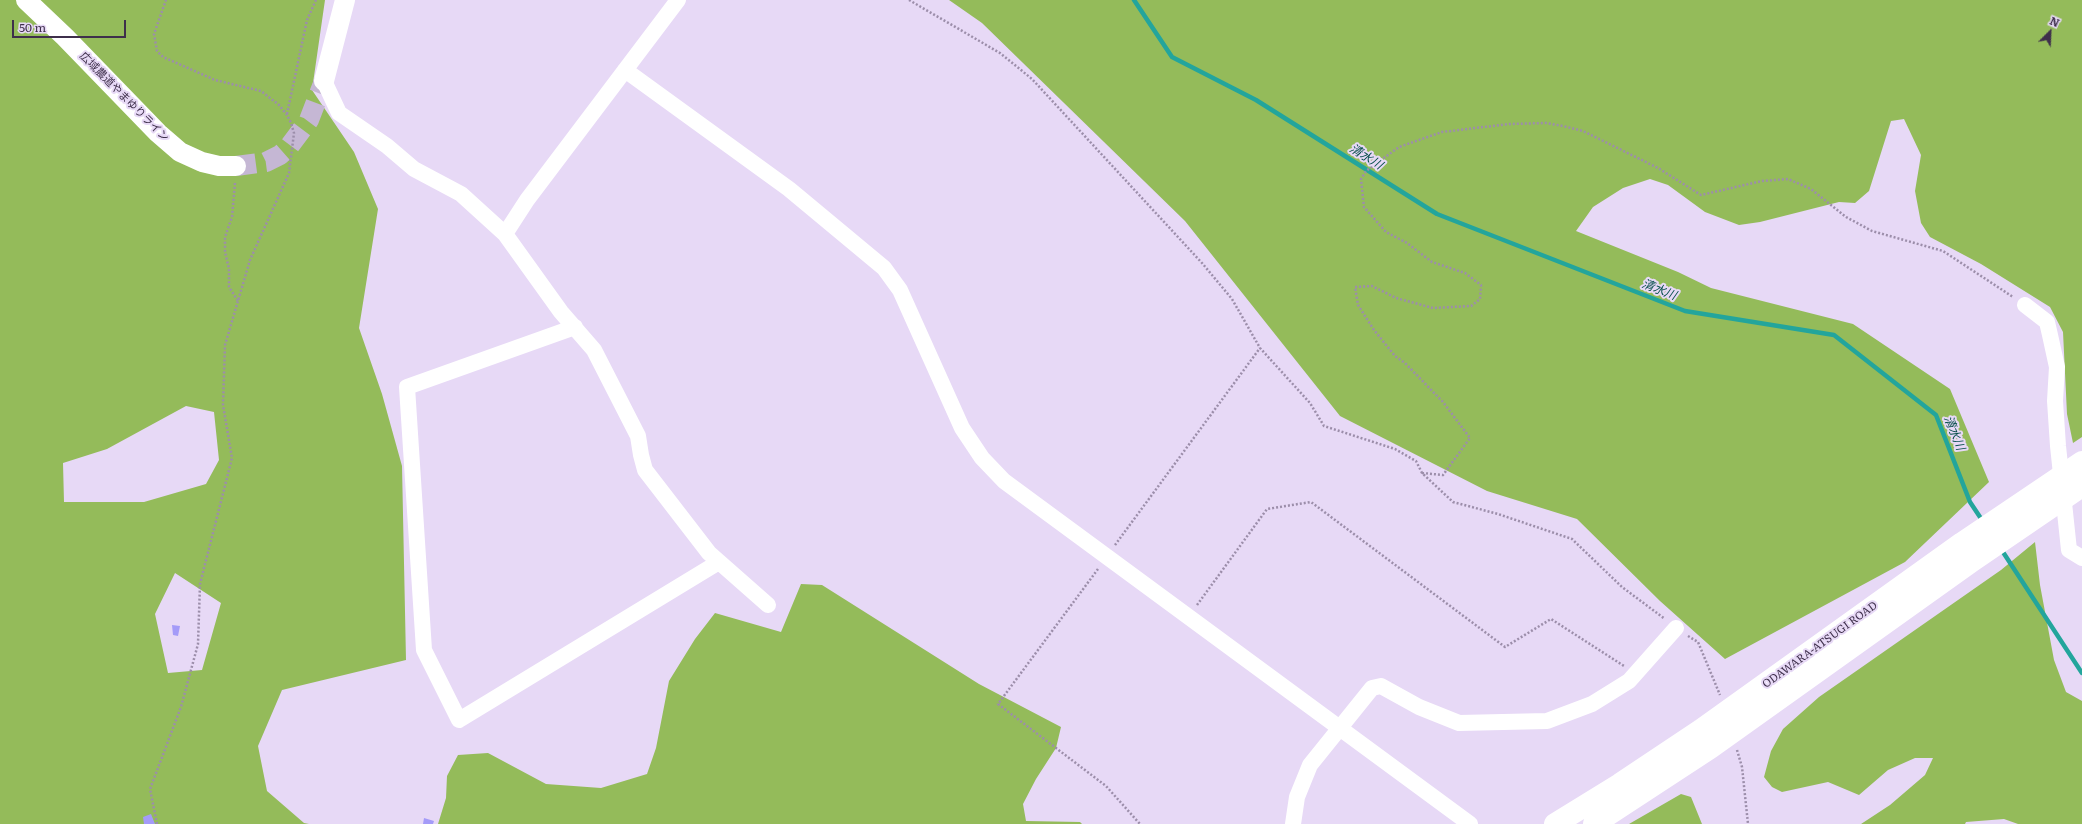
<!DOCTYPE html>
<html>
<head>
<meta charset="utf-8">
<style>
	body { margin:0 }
	#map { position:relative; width:2082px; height:824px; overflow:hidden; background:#e7d9f6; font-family:Literata,serif }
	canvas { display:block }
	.north { position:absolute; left:2030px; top:12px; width:40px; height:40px; -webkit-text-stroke:3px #e7d9f6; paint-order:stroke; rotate:24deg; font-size:11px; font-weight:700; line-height:16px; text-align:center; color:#3e2f4b }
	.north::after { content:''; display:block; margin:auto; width:14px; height:18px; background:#3e2f4b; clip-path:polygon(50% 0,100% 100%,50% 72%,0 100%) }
	.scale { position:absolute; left:12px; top:20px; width:114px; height:18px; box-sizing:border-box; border:2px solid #3e2f4b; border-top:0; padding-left:5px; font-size:12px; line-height:14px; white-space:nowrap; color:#3e2f4b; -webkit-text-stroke:3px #e7d9f6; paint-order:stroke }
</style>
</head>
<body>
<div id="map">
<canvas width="2082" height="824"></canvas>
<div class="north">N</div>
<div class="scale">50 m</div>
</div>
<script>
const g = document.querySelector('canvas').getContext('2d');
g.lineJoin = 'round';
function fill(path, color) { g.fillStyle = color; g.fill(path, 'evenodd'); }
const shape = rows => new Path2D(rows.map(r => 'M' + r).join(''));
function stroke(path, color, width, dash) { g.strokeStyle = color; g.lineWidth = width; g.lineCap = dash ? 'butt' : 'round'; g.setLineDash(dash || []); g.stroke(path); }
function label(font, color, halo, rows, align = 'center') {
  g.font = font + ' Literata,"Noto Sans JP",serif'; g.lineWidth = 4; g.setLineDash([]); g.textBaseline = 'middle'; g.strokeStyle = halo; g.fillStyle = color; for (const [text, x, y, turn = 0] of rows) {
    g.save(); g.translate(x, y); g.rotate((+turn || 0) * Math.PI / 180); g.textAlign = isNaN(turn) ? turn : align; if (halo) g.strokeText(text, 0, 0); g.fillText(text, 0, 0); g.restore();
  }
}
fill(shape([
	[0,0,325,0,312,90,354,152,378,209,359,328,382,394,402,466,406,660,282,690,258,746,267,791,304,823,309,824,0,824],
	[186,406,214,412,219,460,206,484,144,502,64,502,63,463,107,449],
	[175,573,221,603,202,670,168,673,155,614],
	[949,0,2082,0,2082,437,2073,443,2067,414,2063,332,2050,307,1981,264,1930,237,1921,223,1915,191,1921,155,1904,119,1891,121,1869,191,1855,203,1839,202,1760,222,1739,225,1705,212,1668,185,1650,179,1623,188,1593,207,1576,231,1678,272,1711,288,1853,324,1950,389,1989,482,1905,562,1725,659,1660,601,1577,519,1487,491,1340,416,1185,221,982,23],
	[2035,542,2040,585,2054,660,2066,692,2082,701,2082,824,2018,824,2004,819,1966,822,1965,824,1861,824,1890,805,1925,775,1933,758,1915,758,1888,770,1859,795,1828,782,1782,792,1772,787,1764,777,1771,751,1783,729,1819,697,2001,570],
	[801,584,822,585,979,684,1061,727,1056,748,1036,779,1023,804,1026,821,1080,822,1082,824,438,824,446,798,447,776,458,755,488,753,546,784,601,788,647,774,656,748,669,681,695,639,715,613,781,632],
	[1681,794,1691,797,1702,824,1629,824]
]), '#94bb5a');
stroke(shape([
	[1134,0,1172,57,1256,100,1437,214,1685,311,1834,335,1936,415,1970,502,1984,523],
	[2001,549,2082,673]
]), '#23a59c', 4.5);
fill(shape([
	[172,625,180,626,178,636,173,635],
	[151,814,155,824,144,824,143,817],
	[424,818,434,821,433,824,423,824]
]), '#a49bf8');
stroke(shape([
	[236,166,266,162,280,155,288,148,309,120,324,81]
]), '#c5b7d4', 20, [20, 10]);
stroke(shape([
	[909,0,1000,53,1032,79,1202,263,1232,299,1260,348,1310,403,1324,426,1395,449,1416,461,1422,473,1453,502,1498,514,1572,539,1622,587,1665,619],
	[287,114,307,20,316,0],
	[235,183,232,217,225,237,225,252,229,269,229,287,238,301],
	[1422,473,1443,475,1470,438,1443,402,1405,363,1395,356,1374,330,1358,305,1355,287,1372,286,1396,298,1433,308,1471,306,1480,299,1481,285,1465,273,1432,262,1407,243,1386,232,1364,207,1361,179,1366,171,1399,147,1442,132,1509,124,1546,123,1563,126,1583,131,1658,168,1701,195,1762,181,1788,179,1811,189,1846,217,1872,231,1943,251,2013,297],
	[1115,545,1260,348],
	[1098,569,998,704,1106,786,1140,824],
	[1197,605,1267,509,1311,502,1505,647,1551,619,1624,666],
	[1688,636,1698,642,1720,695],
	[1737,750,1742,767,1748,824],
	[157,824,150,789,181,707,198,644,200,584,232,458,223,405,225,345,250,260,289,173,294,133,291,123,287,115,279,105,261,91,215,80,163,57,157,51,154,34,166,0]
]), '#9c8eaa', 2.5, [2, 2]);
stroke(shape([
	[625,70,789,189,884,268,900,290,962,428,982,458,1004,481,1470,824],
	[324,81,339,113,387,146,414,169,461,194,505,234,561,312,594,350,638,436,641,455,645,470,709,553,768,605],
	[505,234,527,200,678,0],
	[2025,305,2047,322,2050,335,2057,367,2055,401,2058,446,2069,550,2082,558],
	[575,327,407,387,424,650,459,720,719,562],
	[1293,824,1297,797,1310,765,1372,688,1381,686,1419,707,1459,723,1547,721,1592,704,1629,681,1676,628]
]), '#fff', 16);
stroke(shape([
	[26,0,65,37,158,133,180,152,202,162,219,166,236,166],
	[324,81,345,0]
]), '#fff', 20);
stroke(shape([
	[1555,824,1620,784,1701,730,1962,543,2082,462],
	[1594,824,1710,748,1972,561,2082,486]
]), '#fff', 22);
label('11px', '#3e2f4b', '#e7d9f6', [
	["広域農道やまゆりライン",124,97,45],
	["ODAWARA-ATSUGI ROAD",1820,645,-36]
]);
label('italic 12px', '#064f4a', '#e7d9f6', [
	["清水川",1366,157,32],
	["清水川",1659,290,21],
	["清水川",1954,433,68]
]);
</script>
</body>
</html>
